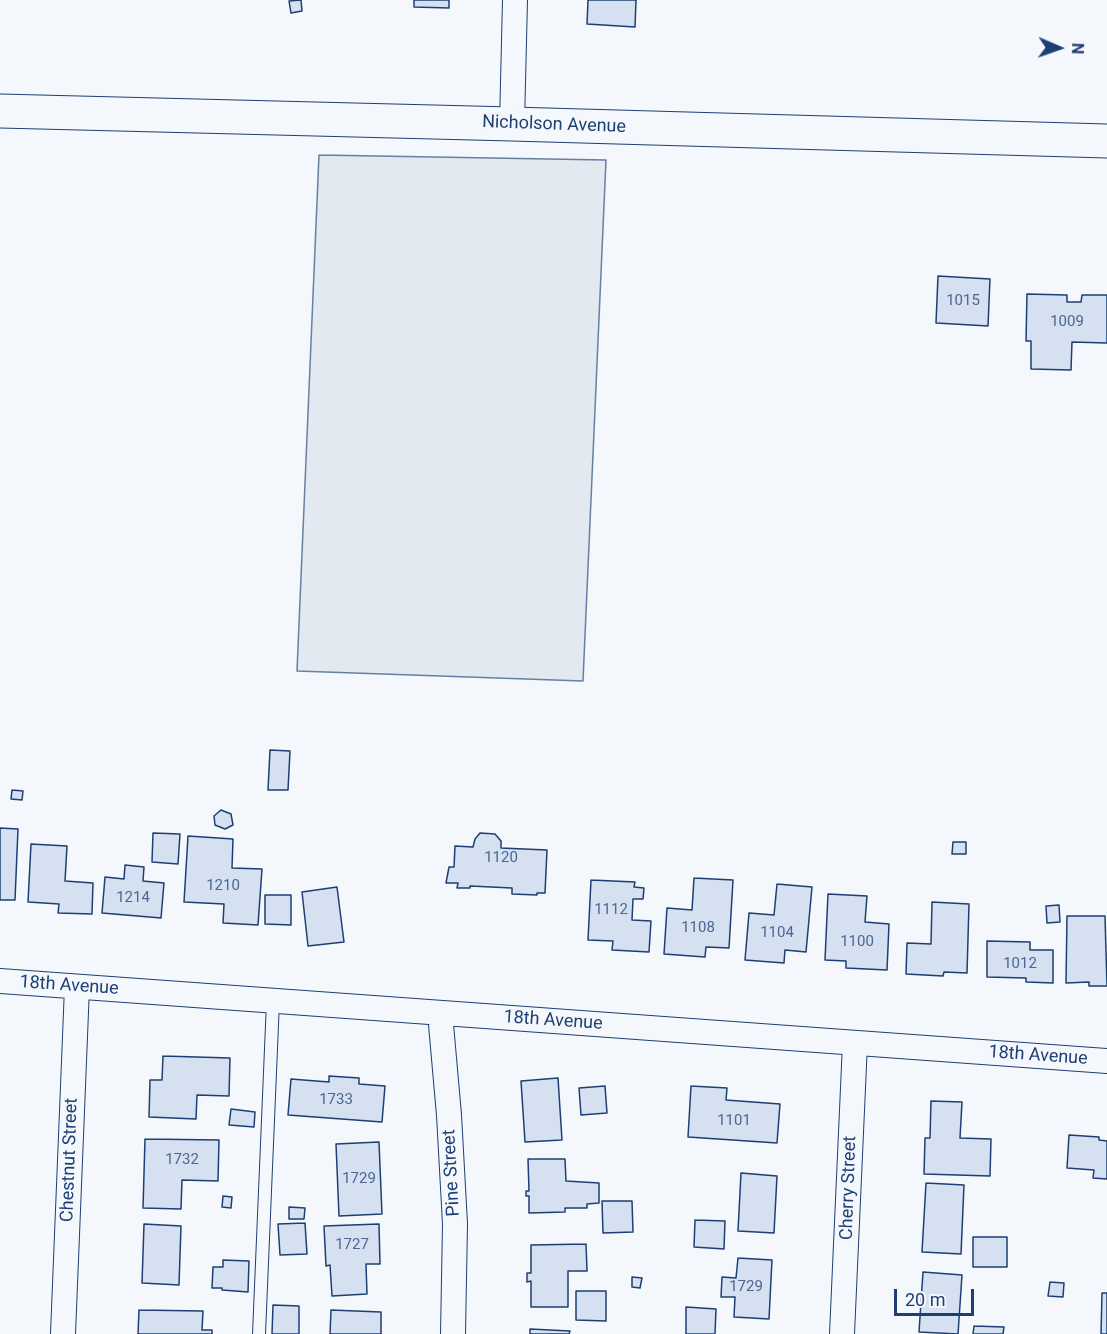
<!DOCTYPE html>
<html>
<head>
<meta charset="utf-8">
<style>
	body { margin:0 }
	#map { position:relative; width:1107px; height:1334px; overflow:hidden; background:#f4f7fb; font-family:Roboto,sans-serif }
	canvas { display:block }
	.north { position:absolute; left:1029px; top:18px; width:60px; height:60px; -webkit-text-stroke:4px #f4f7fb; paint-order:stroke; rotate:92deg; font-size:16px; font-weight:700; line-height:24px; text-align:center; color:#1d3f73 }
	.north::after { content:''; display:block; margin:auto; width:21px; height:27px; background:#1d3f73; clip-path:polygon(50% 0,100% 100%,50% 72%,0 100%) }
	.scale { position:absolute; left:894px; top:1289px; width:80px; height:27px; box-sizing:border-box; border:3px solid #1d3f73; border-top:0; padding-left:8px; font-size:18px; line-height:21px; white-space:nowrap; color:#1d3f73; -webkit-text-stroke:4px #f4f7fb; paint-order:stroke }
</style>
</head>
<body>
<div id="map">
<canvas width="1107" height="1334"></canvas>
<div class="north">N</div>
<div class="scale">20 m</div>
</div>
<script>
const g = document.querySelector('canvas').getContext('2d');
g.lineJoin = 'round';
function fill(path, color) { g.fillStyle = color; g.fill(path, 'evenodd'); }
const shape = rows => new Path2D(rows.map(r => 'M' + r).join(''));
function stroke(path, color, width, dash) { g.strokeStyle = color; g.lineWidth = width; g.lineCap = dash ? 'butt' : 'round'; g.setLineDash(dash || []); g.stroke(path); }
function label(font, color, halo, rows, align = 'center') {
  g.font = font + ' Roboto,sans-serif'; g.lineWidth = 4.5; g.setLineDash([]); g.textBaseline = 'middle'; g.strokeStyle = halo; g.fillStyle = color; for (const [text, x, y, turn = 0] of rows) {
    g.save(); g.translate(x, y); g.rotate((+turn || 0) * Math.PI / 180); g.textAlign = isNaN(turn) ? turn : align; if (halo) g.strokeText(text, 0, 0); g.fillText(text, 0, 0); g.restore();
  }
}
const green = shape([
	[319,155,606,160,583,681,297,671,319,155]
]);
fill(green, '#e3e9f0');
stroke(green, '#687fa3', 1.5);
const building = shape([
	[301,0,302,11,291,13,289,1,301,0],
	[414,0,449,0,449,8,414,7,414,0],
	[588,0,636,0,635,27,587,24,588,0],
	[938,276,990,279,988,326,936,323,938,276],
	[1027,294,1067,295,1067,302,1081,302,1082,295,1107,295,1107,343,1072,342,1071,370,1031,369,1031,341,1026,341,1027,294],
	[270,750,290,751,288,790,268,790,270,750],
	[12,790,23,791,22,800,11,799,12,790],
	[221,810,231,814,233,825,225,829,215,825,214,816,221,810],
	[0,828,18,829,15,900,0,900,0,828],
	[153,833,180,834,178,864,152,862,153,833],
	[480,833,495,834,501,841,501,848,547,850,545,893,537,893,537,895,512,894,512,888,470,886,470,888,457,888,458,883,446,883,449,867,454,867,455,846,473,847,475,839,480,833],
	[188,836,233,839,232,868,262,869,258,925,223,923,224,904,184,902,188,836],
	[953,842,966,842,966,854,952,854,953,842],
	[31,844,67,846,65,881,93,883,92,914,58,913,59,904,28,902,31,844],
	[125,865,144,867,143,881,164,883,161,918,102,913,105,877,124,879,125,865],
	[694,878,733,880,729,948,706,947,705,957,664,954,667,908,692,910,694,878],
	[591,880,635,882,634,887,644,888,643,899,633,899,632,920,651,921,649,952,612,950,613,941,588,940,591,880],
	[777,884,812,887,806,952,785,950,784,963,745,960,749,913,774,915,777,884],
	[337,887,344,942,308,946,302,892,337,887],
	[828,894,867,896,865,922,889,924,887,970,846,968,846,961,825,960,828,894],
	[265,895,291,895,291,925,265,924,265,895],
	[932,902,969,904,967,973,944,972,943,976,906,974,907,943,931,944,932,902],
	[1059,905,1060,922,1047,923,1046,906,1059,905],
	[1067,916,1105,916,1107,986,1089,986,1089,982,1066,983,1067,916],
	[987,941,1030,942,1030,950,1053,950,1053,983,1026,982,1026,978,987,977,987,941],
	[163,1056,230,1058,229,1096,197,1095,196,1119,149,1117,150,1080,162,1080,163,1056],
	[329,1076,359,1078,359,1084,385,1086,382,1122,288,1115,291,1079,329,1082,329,1076],
	[558,1078,562,1140,525,1142,521,1081,558,1078],
	[605,1086,607,1113,581,1115,579,1088,605,1086],
	[691,1086,727,1088,726,1100,780,1104,777,1143,688,1137,691,1086],
	[931,1101,962,1102,960,1138,991,1139,990,1176,924,1174,925,1138,930,1138,931,1101],
	[231,1109,255,1112,254,1127,229,1125,231,1109],
	[1069,1135,1099,1137,1099,1140,1107,1141,1107,1179,1093,1178,1094,1170,1067,1168,1069,1135],
	[145,1139,219,1140,218,1181,182,1180,181,1209,143,1208,145,1139],
	[379,1142,382,1214,339,1216,336,1144,379,1142],
	[528,1159,565,1159,566,1181,599,1183,599,1203,587,1204,587,1208,565,1208,565,1212,529,1213,529,1196,526,1196,526,1191,529,1191,528,1159],
	[741,1173,777,1176,774,1233,738,1231,741,1173],
	[926,1183,964,1185,961,1254,922,1252,926,1183],
	[223,1196,232,1197,231,1208,222,1207,223,1196],
	[602,1201,632,1201,633,1232,603,1233,602,1201],
	[289,1207,305,1208,304,1219,289,1219,289,1207],
	[695,1220,725,1221,724,1249,694,1247,695,1220],
	[305,1223,307,1254,280,1255,278,1224,305,1223],
	[144,1224,181,1226,179,1285,142,1283,144,1224],
	[379,1224,380,1264,366,1264,367,1294,332,1296,330,1265,326,1266,324,1226,379,1224],
	[973,1237,1007,1237,1007,1267,973,1267,973,1237],
	[586,1244,587,1271,568,1271,568,1307,531,1307,531,1281,527,1282,527,1273,531,1273,531,1245,586,1244],
	[738,1258,772,1260,769,1319,734,1317,735,1297,721,1297,722,1277,736,1278,738,1258],
	[223,1260,249,1261,248,1292,222,1290,222,1288,212,1288,213,1267,223,1267,223,1260],
	[923,1272,962,1275,958,1334,919,1332,923,1272],
	[632,1277,642,1278,640,1288,632,1287,632,1277],
	[1050,1282,1064,1283,1063,1297,1048,1296,1050,1282],
	[576,1291,606,1291,606,1321,576,1320,576,1291],
	[1102,1293,1107,1293,1107,1334,1101,1334,1102,1293],
	[273,1305,299,1306,299,1334,272,1334,273,1305],
	[686,1307,716,1309,715,1334,686,1334,686,1307],
	[139,1310,203,1311,202,1330,212,1330,212,1334,138,1334,139,1310],
	[331,1310,381,1312,381,1334,330,1334,331,1310],
	[974,1326,1004,1327,1003,1334,973,1334,974,1326],
	[530,1329,570,1331,569,1334,530,1334,530,1329]
]);
fill(building, '#d5e0f0');
stroke(building, '#1d3f73', 1.5);
const lane = shape([
	[259,1334,273,1001]
]);
const street = shape([
	[512,124,515,0],
	[0,981,1107,1061],
	[440,1013,449,1115,455,1224,453,1334],
	[63,1334,77,987],
	[842,1334,855,1043]
]);
const secondary = shape([
	[0,111,512,124,1107,141]
]);
stroke(lane, '#1d3f73', 14);
stroke(street, '#1d3f73', 26);
stroke(secondary, '#1d3f73', 35);
stroke(lane, '#f4f7fb', 12);
stroke(street, '#f4f7fb', 24);
stroke(secondary, '#f4f7fb', 33);
label('15px', '#4b6792', null, [
	["1015",963,301],
	["1009",1067,322],
	["1120",501,858],
	["1210",223,886],
	["1214",133,898],
	["1112",611,910],
	["1108",698,928],
	["1104",777,933],
	["1100",857,942],
	["1012",1020,964],
	["1733",336,1100],
	["1101",734,1121],
	["1732",182,1160],
	["1729",359,1179],
	["1727",352,1245],
	["1729",746,1287]
]);
label('18px', '#1d3f73', '#f4f7fb', [
	["Nicholson Avenue",554,125,2],
	["18th Avenue",69,986,4],
	["18th Avenue",553,1021,4],
	["18th Avenue",1038,1056,4],
	["Chestnut Street",70,1160,-88],
	["Pine Street",452,1173,-93],
	["Cherry Street",849,1188,-88]
]);
</script>
</body>
</html>
